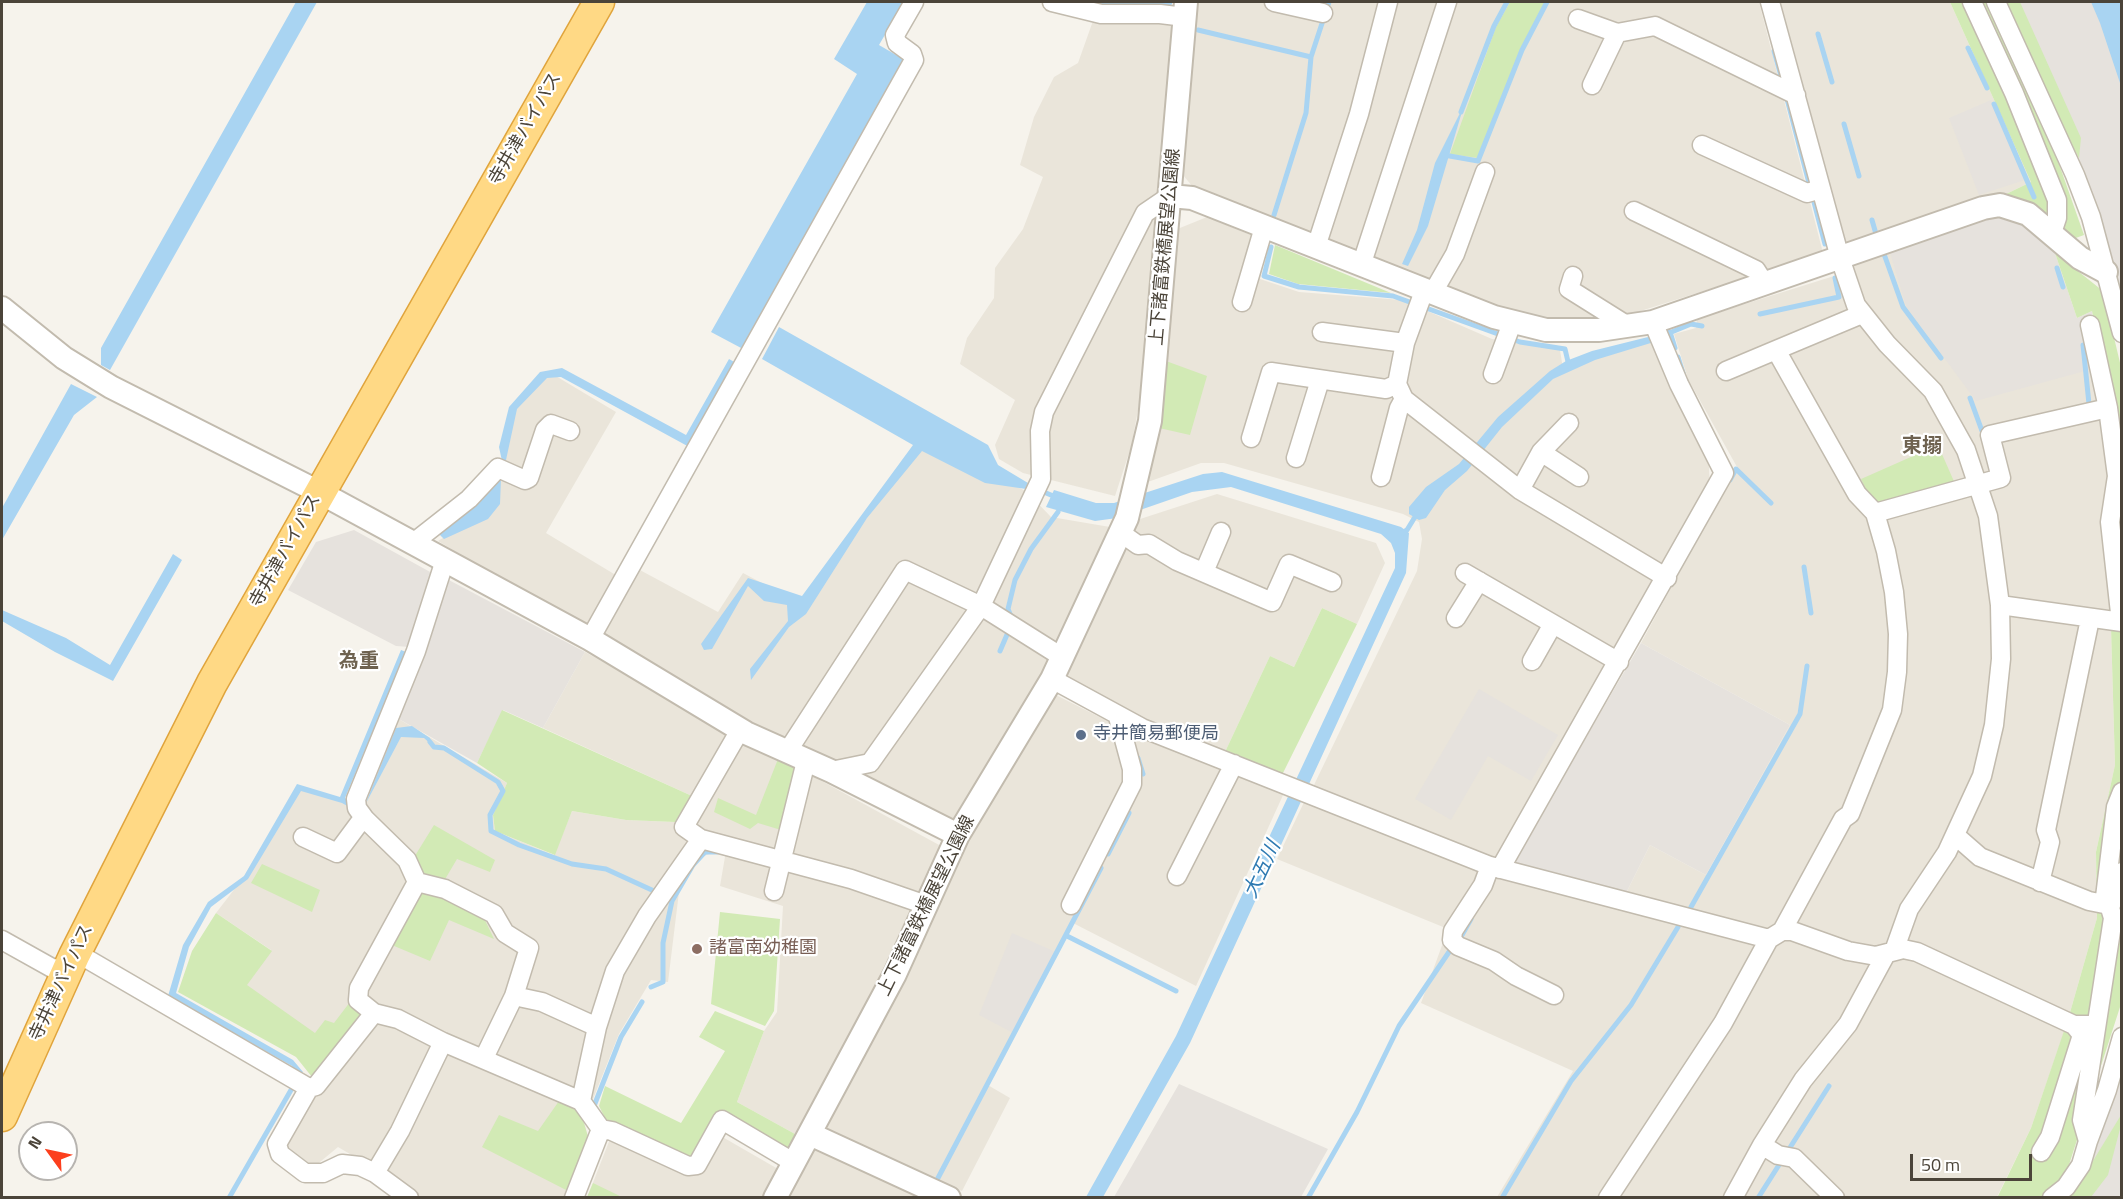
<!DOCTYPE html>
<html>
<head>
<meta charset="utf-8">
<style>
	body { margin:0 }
	#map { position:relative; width:2123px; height:1199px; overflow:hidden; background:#f6f3ec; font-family:"Titillium Web",sans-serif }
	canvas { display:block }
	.frame { position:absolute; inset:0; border:3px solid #4b4439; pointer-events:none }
	.north { position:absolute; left:18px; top:1121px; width:60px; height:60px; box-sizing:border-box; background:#fff; border:2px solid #b7b4b0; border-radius:50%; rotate:303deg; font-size:16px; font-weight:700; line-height:24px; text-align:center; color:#4b4439 }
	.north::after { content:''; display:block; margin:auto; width:21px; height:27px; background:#fc3f1d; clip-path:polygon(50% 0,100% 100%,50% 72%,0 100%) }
	.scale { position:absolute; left:1910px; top:1154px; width:122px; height:27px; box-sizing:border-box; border:3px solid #4b4439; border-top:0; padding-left:8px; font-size:18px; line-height:21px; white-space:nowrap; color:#4b4439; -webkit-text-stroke:4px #fff; paint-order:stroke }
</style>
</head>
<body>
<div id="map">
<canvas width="2123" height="1199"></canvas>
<div class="frame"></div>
<div class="north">N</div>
<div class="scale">50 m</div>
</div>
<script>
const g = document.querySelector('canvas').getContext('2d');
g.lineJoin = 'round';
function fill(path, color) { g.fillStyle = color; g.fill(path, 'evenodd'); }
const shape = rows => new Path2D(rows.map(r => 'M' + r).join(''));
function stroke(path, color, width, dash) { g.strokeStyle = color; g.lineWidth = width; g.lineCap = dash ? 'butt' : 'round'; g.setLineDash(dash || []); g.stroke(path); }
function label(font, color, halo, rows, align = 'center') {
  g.font = font + ' "Titillium Web","Noto Sans JP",sans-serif'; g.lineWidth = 4.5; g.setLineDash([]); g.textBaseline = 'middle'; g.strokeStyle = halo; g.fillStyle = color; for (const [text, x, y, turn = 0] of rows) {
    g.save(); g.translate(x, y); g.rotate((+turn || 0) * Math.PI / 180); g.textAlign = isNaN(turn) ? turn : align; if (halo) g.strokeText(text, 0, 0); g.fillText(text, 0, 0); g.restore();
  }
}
fill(shape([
	[1191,2,1759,2,1823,253,1628,315,1567,321,1512,311,1193,187,1177,168],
	[1773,2,1950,2,2031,182,2002,196,1842,248],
	[1094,18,1174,19,1149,352,1131,447,1115,496,1023,473,999,459,995,445,1015,400,960,364,967,338,994,298,995,268,1023,229,1043,177,1020,165,1034,117,1054,77,1078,63],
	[1207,217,1268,242,1260,279,1299,292,1402,300,1492,339,1560,350,1563,369,1653,341,1708,449,1710,488,1497,860,1313,787,1417,571,1422,539,1419,522,1403,514,1224,463,1201,463,1145,483,1175,230],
	[1889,249,2103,366,2122,461,2121,631,2111,629,2115,765,2096,852,2097,918,2069,1016,1908,945,1865,950,1759,931,1625,895,1650,845,1706,875,1790,725,1641,643,1737,467,1688,379,1674,334,1696,328,1697,319,1850,271,1854,260],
	[549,372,616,412,546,533,619,577,638,569,718,612,743,573,802,604,919,442,1026,491,1051,517,1110,527,1051,659,954,822,744,724,438,541,491,508,515,407],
	[1217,494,1376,543,1385,563,1357,624,1322,608,1294,667,1270,656,1225,752,1127,716,1062,675,1134,521],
	[585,652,941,846,888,970,795,1134,737,1102,764,1031,777,1012,783,906,720,886,726,851,714,849,711,853,700,858,679,892,668,982,651,980,619,1034,593,1099,581,1112,589,1140,565,1197,401,1197,406,1187,338,1147,314,1167,283,1144,312,1077,246,985,271,950,216,913,243,878,297,786,361,806,397,718,507,783,493,815,495,831,554,855,572,811,626,820,675,822,692,796,543,728],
	[1052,693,1131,733,1284,793,1196,986,1071,922,986,1084,1010,1098,962,1191,917,1175,818,1128,962,835],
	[1306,798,1495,872,1792,936,1905,953,2065,1029,2031,1128,1997,1197,1497,1197,1573,1071,1421,1003,1448,929,1277,859],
	[719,1135,778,1169,764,1197,587,1198,610,1139],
	[820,1146,928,1198,782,1198,805,1151]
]), '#eae5da');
fill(shape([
	[2006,2,2121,2,2121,292,2079,158,2056,115],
	[1991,100,2025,180,1979,195,1949,118],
	[2000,214,2020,222,2055,253,2077,318,2092,311,2103,366,1976,401,1906,306,1889,249],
	[354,530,432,573,410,647,396,646,288,590,316,542],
	[445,578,585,652,543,728,503,710,477,763,397,718],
	[1641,643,1790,725,1706,875,1650,845,1625,895,1512,865],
	[1479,689,1558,735,1531,781,1488,756,1451,820,1415,799],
	[1012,933,1056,952,1013,1033,979,1015],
	[2121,1065,2121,1197,2066,1198,2074,1192,2089,1170],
	[1179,1084,1328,1149,1301,1197,1114,1197]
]), '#e6e2dd');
fill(shape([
	[1510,2,1546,2,1519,53,1478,158,1450,154,1496,27],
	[1950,2,1987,2,2059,164,2084,235,2073,239,2027,202,2002,196,2031,182],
	[2006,2,2020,2,2081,138,2079,158,2056,115],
	[1275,245,1391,293,1298,284,1269,274],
	[2055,253,2103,291,2121,367,2121,461,2092,311,2077,318],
	[1166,361,1207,376,1190,435,1159,428],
	[1938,445,1956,486,1876,510,1861,479],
	[1322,608,1357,624,1282,775,1225,752,1270,656,1294,667],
	[2111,628,2122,631,2121,1004,2066,1174,2042,1197,1997,1198,2031,1128,2069,1016,2097,918,2096,852,2115,765],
	[502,710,692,796,675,822,626,820,572,811,555,855,495,831,493,815,507,783,477,763],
	[778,759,796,768,781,830,758,823,750,829,714,812,718,798,756,815],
	[434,825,495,860,490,872,457,859,444,881,421,874,413,859],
	[262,864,320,890,312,912,251,883],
	[425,889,483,916,494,939,449,920,430,961,387,943],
	[720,912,780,919,774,1011,765,1026,711,1004],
	[216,913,272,951,247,985,315,1033,325,1020,334,1023,350,1002,364,1012,312,1077,296,1057,178,992,192,951],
	[715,1011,764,1031,737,1102,795,1134,786,1151,719,1114,692,1163,607,1122,599,1106,605,1086,681,1123,725,1051,699,1037],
	[559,1101,581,1113,589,1140,568,1191,482,1147,499,1115,538,1131],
	[2121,1115,2121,1125,2108,1175,2091,1197,2066,1198,2074,1192],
	[593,1183,622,1197,587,1197]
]), '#d2eab5');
fill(shape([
	[296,2,317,2,110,370,101,365,101,348],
	[867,2,904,2,879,45,903,59,743,349,711,332,857,74,834,59],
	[1074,2,1172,2,1172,4,1170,7,1099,7],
	[2091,2,2121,2,2121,86,2100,23],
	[1464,105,1428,226,1408,266,1402,264,1417,230,1435,163],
	[779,327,988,445,998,465,1028,483,1026,489,985,483,922,451,867,518,806,614,789,627,751,680,750,669,788,621,787,605,764,601,748,586,712,649,704,650,701,644,748,578,802,596,913,445,762,359],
	[1652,336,1654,342,1595,360,1553,379,1502,427,1467,471,1445,490,1426,518,1419,520,1409,514,1409,507,1426,487,1459,464,1498,417,1550,371,1566,361,1592,351],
	[729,359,736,363,691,448,561,377,547,378,517,409,506,460,502,461,499,447,509,407,540,372,562,368,686,435],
	[71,384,97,397,74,415,2,540,2,508],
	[1222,472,1401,527,1409,533,1406,573,1190,1043,1103,1197,1086,1197,1176,1036,1395,568,1395,553,1391,543,1381,534,1231,487,1192,492,1117,518,1095,521,1046,507,1054,490,1096,503,1114,503,1203,474],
	[501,478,500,504,488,519,444,539,437,532],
	[173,554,182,560,113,681,55,652,2,621,2,610,66,638,110,665],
	[401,650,406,652,345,798,351,802,351,808,342,803,301,791,248,879,211,907,189,947,176,993,293,1060,303,1072,297,1075,292,1066,168,996,183,945,208,902,244,876,297,784,340,797],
	[412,726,430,738,434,747,424,738,401,737,365,805,396,728]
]), '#a9d4f2');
stroke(shape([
	[1198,30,1311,57],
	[1818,34,1832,82],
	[1968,48,1987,88],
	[1774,51,1783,83],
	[1786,95,1825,244],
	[1994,104,2034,197],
	[1461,112,1494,26,1507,2],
	[1844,124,1859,176],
	[1444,155,1478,161,1522,50,1547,2],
	[1274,215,1306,113,1311,57,1329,2],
	[1872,220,1876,234],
	[1271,247,1264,276,1299,287,1393,296,1520,342,1565,349,1569,366],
	[1884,254,1903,307,1941,358],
	[2057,268,2063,287],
	[1760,314,1839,297,1835,278],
	[1670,332,1675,348],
	[1662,336,1691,324,1702,326],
	[2083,345,2089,404],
	[1678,357,1683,373],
	[1970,398,1982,431],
	[1730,480,1736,469,1771,503],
	[1039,490,1058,498],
	[1402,533,1407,530,1418,512],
	[1804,567,1811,613],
	[1012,619,1008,609,1015,580,1031,549,1058,512],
	[1000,651,1009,630],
	[430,742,434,747,444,748,498,782,503,791,490,815,491,831,519,845,572,864,606,869,654,891],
	[1138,758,1143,774],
	[1108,854,1129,813],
	[1691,907,1800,714,1807,666],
	[1462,935,1471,919],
	[1067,936,1176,991],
	[651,987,663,982,663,943,672,901,693,865,705,852,717,852],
	[596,1109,594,1106,621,1037,642,1002],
	[938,1178,1101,868],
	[229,1198,291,1090],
	[1308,1198,1357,1112,1399,1026,1451,949],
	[1502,1198,1571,1081,1631,1005,1678,927],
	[1758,1198,1829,1086]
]), '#a9d4f2', 5);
const minor = shape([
	[1052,2,1101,14,1160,14,1185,17],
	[1274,2,1323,13],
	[1770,2,1840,258,1856,305,1887,344,1933,391,1966,450,1988,516,2000,605,2001,659,1994,725,1982,776,1947,852,1909,909,1894,951],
	[1972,2,2014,93,2057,200,2057,218,2052,233],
	[1996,2,2075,175,2091,217,2122,333],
	[1578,19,1617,33],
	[1592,85,1617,33,1655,26,1796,95],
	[1702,145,1807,193,1821,189],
	[1634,211,1756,270,1765,284],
	[1316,247,1359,114,1388,2],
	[1361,266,1447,2],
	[1573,276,1569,289,1628,326],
	[1424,291,1405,343,1397,384,1404,399,1520,490,1667,578],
	[1432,294,1455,254,1485,172],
	[1242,302,1264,227],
	[2090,325,2108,408,2117,476,2110,522,2121,622],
	[1322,332,1405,343],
	[1726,371,1776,350],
	[1493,374,1512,323],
	[1251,438,1271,372,1386,389,1397,384],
	[1541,452,1579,477],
	[1296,458,1320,380],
	[1381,477,1399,408,1404,399],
	[1520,490,1541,452,1569,423],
	[1875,513,2001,478,1990,435,2108,408],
	[1121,533,1138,545,1149,544,1177,561,1272,602,1289,564,1332,582],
	[413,543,469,499,498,468,525,480,529,478,545,430,551,424,570,431],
	[1204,572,1221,532],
	[1465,573,1619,662],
	[2000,605,2122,622],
	[1456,618,1479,581],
	[590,639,914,60,912,54,897,43,895,35,914,2],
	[1532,661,1553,624],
	[1052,679,1142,728,1490,866,1769,939,1782,931,1792,931,1848,951,1876,956,1903,949,1917,952,2074,1025,2096,1025],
	[787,752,905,570,981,606,1062,657],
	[831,771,870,763,981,606,1041,479,1040,431,1044,412,1145,213,1170,196],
	[1956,836,1980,857,2089,901,2104,904],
	[303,837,337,853,360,822,365,819],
	[701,839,684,827,740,730],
	[1490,866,1483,885,1453,931,1452,940,1458,946,1494,961,1516,976,1554,995],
	[1500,869,1724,473,1679,384,1653,322],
	[1177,876,1234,764],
	[417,882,407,860,365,819,357,808,356,799,416,651,445,560],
	[2040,882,2050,842,2046,830,2090,619],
	[774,891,806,761],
	[2105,897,2116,807,2122,792],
	[1071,905,1132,784,1132,769,1118,717],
	[1782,931,1843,819,1850,814,1892,710,1897,672,1898,634,1894,592,1886,551,1875,513,1857,494,1776,350,1862,314],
	[2,940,52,968,67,970],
	[74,956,89,960,309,1088,316,1086,374,1013],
	[514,996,542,1002,597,1027],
	[484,1058,514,996,529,948,505,933,494,914,445,889,417,882,359,988,358,1000,374,1013,398,1019,443,1042,581,1101],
	[309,1088,277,1144,280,1154,305,1173,323,1173,342,1164,360,1166,375,1173,409,1198],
	[2088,1141,2107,1090,2122,1037],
	[1762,1145,1778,1155,1794,1158,1835,1198],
	[2041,1152,2050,1137,2082,1035,2074,1025],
	[793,1162,722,1120,697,1165,688,1166,612,1131,601,1129,581,1101,597,1027,615,971,647,916,701,839,851,879,926,905],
	[375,1173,400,1131,443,1042],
	[574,1198,601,1129],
	[1608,1198,1723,1023,1769,939],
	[1733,1198,1762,1145,1803,1080,1848,1024,1886,954],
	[2052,1198,2066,1187,2081,1165,2088,1141,2082,1120,2113,918,2110,908,2122,872]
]);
const tertiary = shape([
	[1170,196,1192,198,1494,317,1546,330,1599,330,1653,322,1983,208,2000,205,2028,214,2080,258,2106,272],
	[2,308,64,358,111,387,319,492,590,639,746,733,831,771,958,835],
	[810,1134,949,1198],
	[775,1198,895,974,958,835,1052,679,1127,518,1150,421,1186,2]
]);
const trunk = shape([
	[2,1116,74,956,212,683,599,2]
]);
stroke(minor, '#c2bbae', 21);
stroke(tertiary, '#c2bbae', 26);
stroke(trunk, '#e0a43c', 33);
stroke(minor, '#fff', 18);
stroke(tertiary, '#fff', 22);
stroke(trunk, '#ffd985', 30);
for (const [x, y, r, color] of [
	[1081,735,6,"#5c6f8a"],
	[697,949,6,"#8d6e63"]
]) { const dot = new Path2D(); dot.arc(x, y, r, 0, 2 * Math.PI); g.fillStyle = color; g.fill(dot); stroke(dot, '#fff', 2); }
label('18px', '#4b4439', '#fff', [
	["寺井津バイパス",526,129,-60],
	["上下諸富鉄橋展望公園線",1166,247,-85],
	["寺井津バイパス",286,551,-61],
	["上下諸富鉄橋展望公園線",927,906,-64],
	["寺井津バイパス",62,983,-65]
]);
label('18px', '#4e5e75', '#fff', [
	["寺井簡易郵便局",1093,735]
], 'left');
label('18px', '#785e54', '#fff', [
	["諸富南幼稚園",709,949]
], 'left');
label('bold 20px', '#6e6250', '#fff', [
	["東搦",1922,447],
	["為重",359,662]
]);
label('italic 20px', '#2e7ab2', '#fff', [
	["大五川",1263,870,-65]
]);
</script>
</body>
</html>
